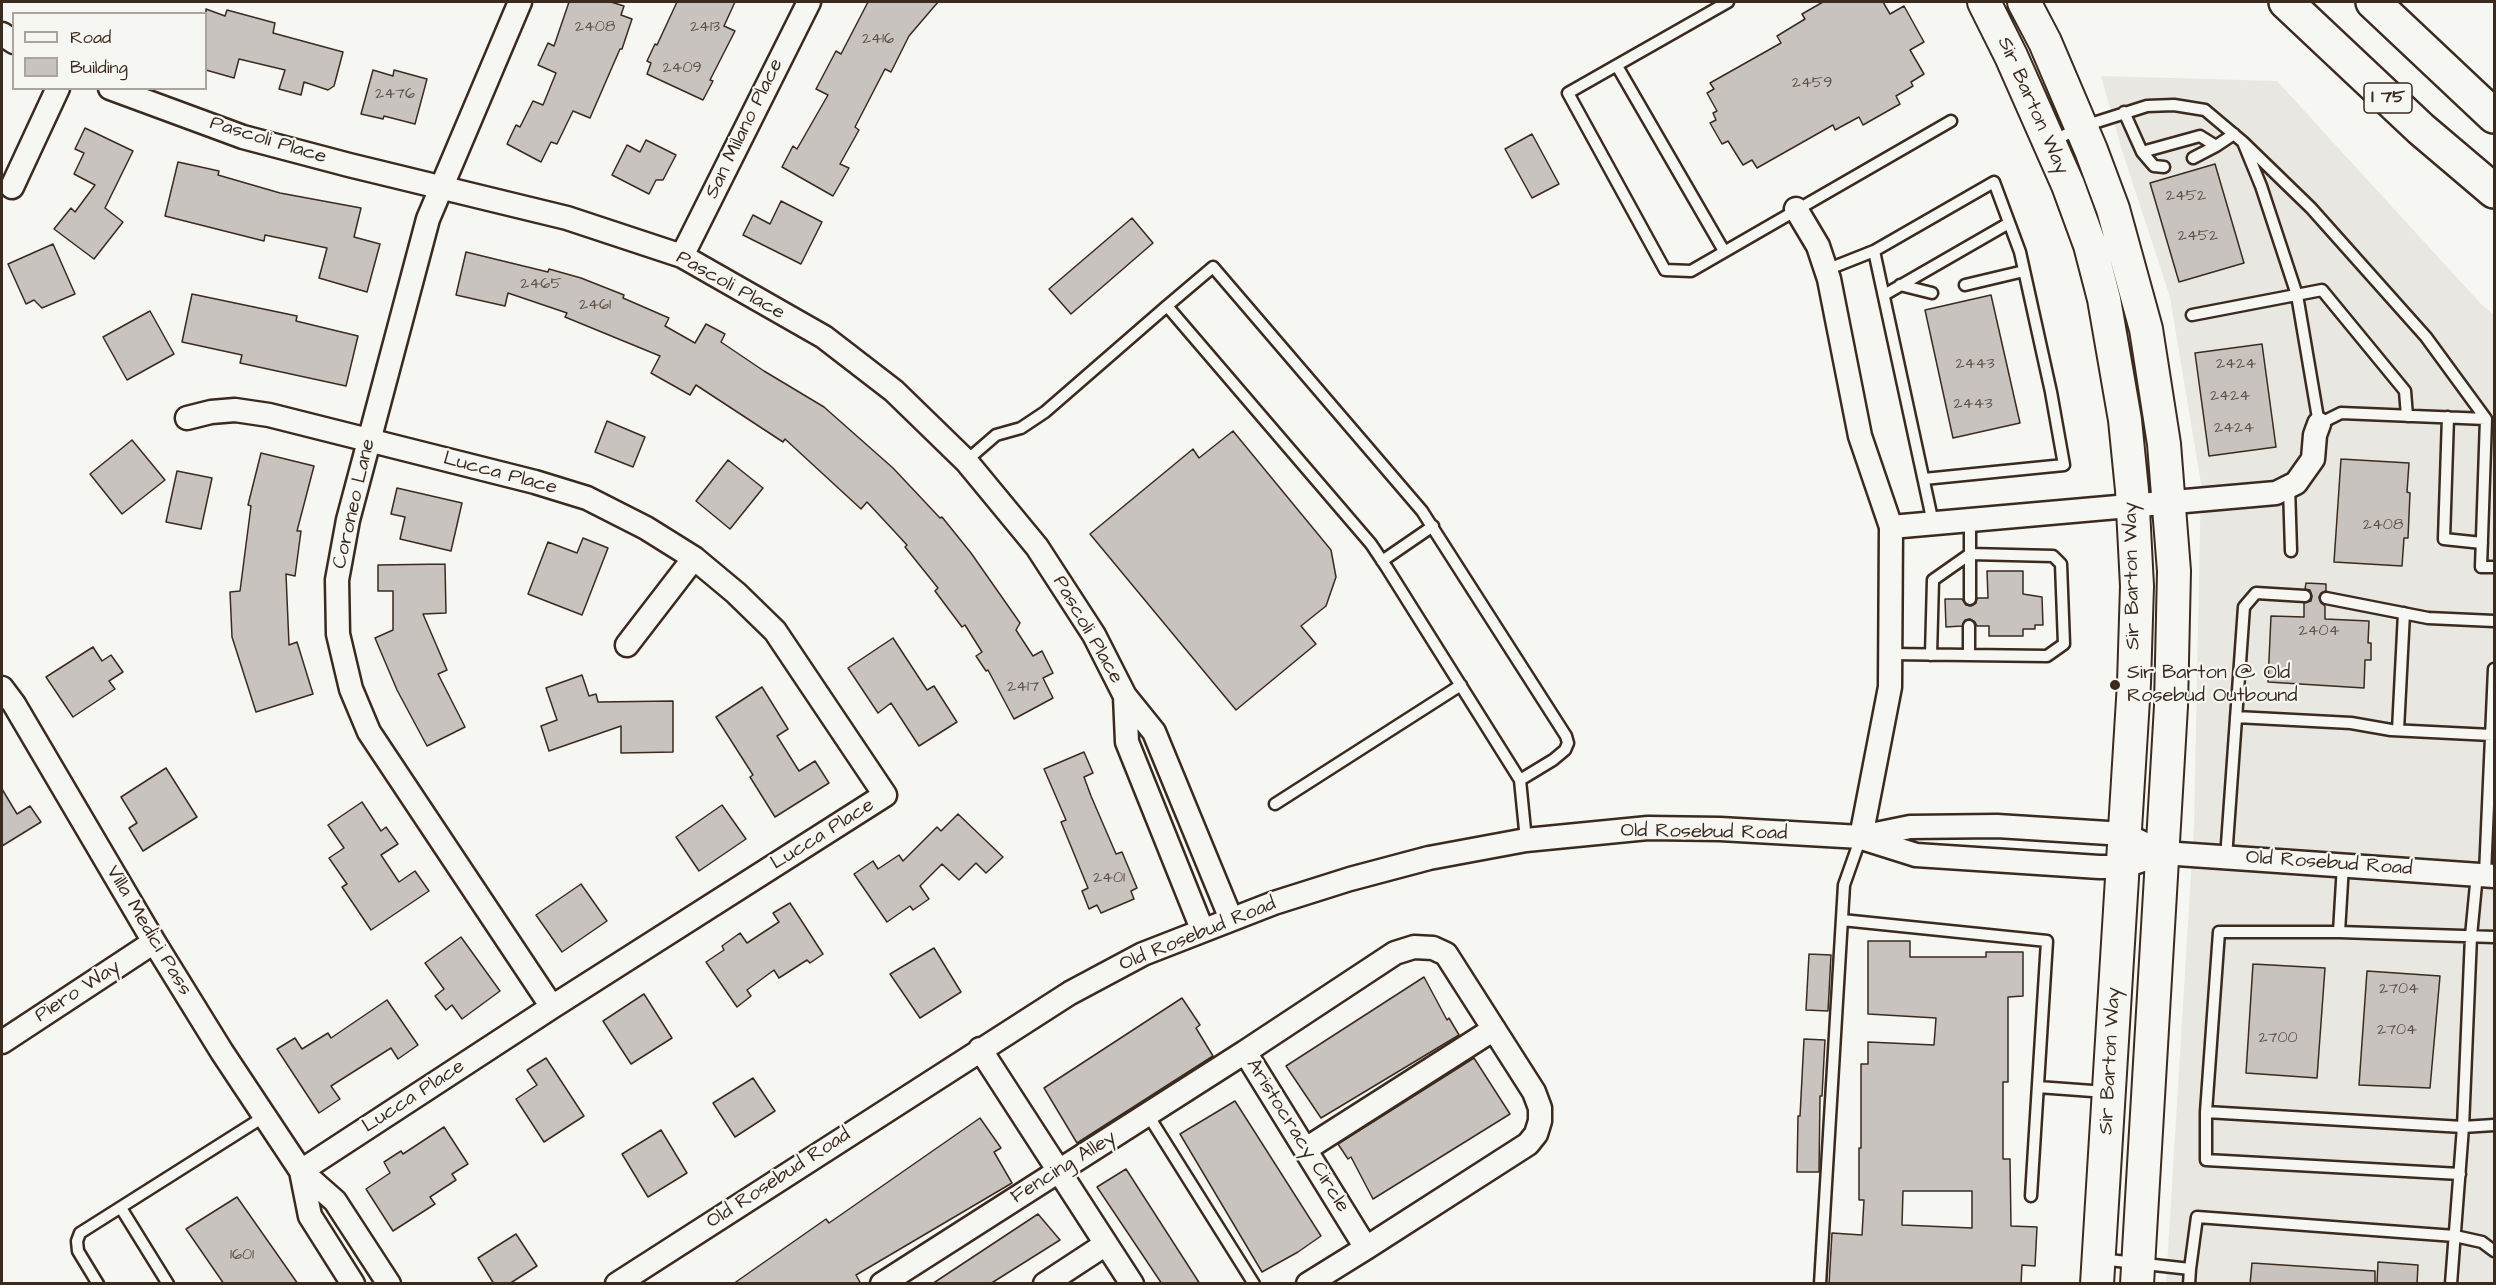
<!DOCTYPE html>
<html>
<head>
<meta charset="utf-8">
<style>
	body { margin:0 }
	#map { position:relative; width:2496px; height:1285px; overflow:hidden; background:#f6f6f2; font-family:"Architects Daughter",sans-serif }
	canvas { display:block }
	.frame { position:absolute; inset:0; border:3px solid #3b2a1e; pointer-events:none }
	.legend { position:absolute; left:12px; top:12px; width:195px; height:78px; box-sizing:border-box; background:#f6f6f2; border:2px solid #aba49d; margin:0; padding:8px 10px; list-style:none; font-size:18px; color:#3b2a1e }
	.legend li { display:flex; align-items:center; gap:12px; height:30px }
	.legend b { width:30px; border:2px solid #aba49d }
</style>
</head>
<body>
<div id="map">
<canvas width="2496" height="1285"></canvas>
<div class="frame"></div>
<ul class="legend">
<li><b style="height:8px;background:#f6f6f2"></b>Road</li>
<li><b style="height:16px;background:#c8c3be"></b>Building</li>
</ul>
</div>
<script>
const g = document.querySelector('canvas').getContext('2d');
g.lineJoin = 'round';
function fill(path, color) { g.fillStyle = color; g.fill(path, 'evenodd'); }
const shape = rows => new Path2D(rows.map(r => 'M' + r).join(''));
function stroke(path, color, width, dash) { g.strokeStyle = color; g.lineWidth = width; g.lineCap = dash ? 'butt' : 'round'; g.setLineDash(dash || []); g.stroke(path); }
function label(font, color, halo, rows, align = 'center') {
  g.font = font + ' "Architects Daughter",sans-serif'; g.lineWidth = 4.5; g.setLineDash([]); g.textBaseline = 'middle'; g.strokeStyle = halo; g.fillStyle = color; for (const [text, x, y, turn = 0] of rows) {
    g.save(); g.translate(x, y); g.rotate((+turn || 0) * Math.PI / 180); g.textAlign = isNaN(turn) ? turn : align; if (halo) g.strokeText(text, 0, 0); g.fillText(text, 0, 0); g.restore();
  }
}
fill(shape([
	[2101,76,2277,81,2481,304,2494,315,2494,1283,2166,1283,2194,826,2201,483,2170,297,2121,147]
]), '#e8e7e2');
const building = shape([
	[569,2,611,2,624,6,621,15,632,19,622,49,620,49,590,118,573,111,557,144,551,142,541,162,507,144,516,125,520,127,533,101,543,105,556,73,538,65,548,43,554,46,569,2],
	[677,2,735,2,724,26,735,31,710,80,713,81,703,100,647,74,651,63,647,61,655,44,657,45,677,2],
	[868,2,938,2,909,36,891,72,885,69,855,127,859,130,840,164,849,168,833,196,782,167,793,146,797,149,828,95,816,89,836,51,841,54,868,2],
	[1823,2,1883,2,1890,14,1904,6,1924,42,1910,50,1924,74,1911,82,1913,86,1896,96,1900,104,1863,125,1859,117,1835,130,1833,125,1757,168,1752,160,1743,165,1728,141,1722,144,1710,123,1716,120,1713,113,1717,111,1707,93,1714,89,1710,83,1781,43,1777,36,1805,19,1802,14,1823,2],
	[206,9,225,16,227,10,275,23,273,33,343,52,334,86,328,90,304,82,301,95,279,89,285,70,239,59,234,78,206,70,206,9],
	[373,70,393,76,394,70,427,79,415,124,384,116,383,119,361,114,373,70],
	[85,128,133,151,105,208,123,222,94,259,54,229,71,208,75,212,95,185,74,174,84,153,75,149,85,128],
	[1532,134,1559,184,1532,198,1505,149,1532,134],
	[646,140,676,155,663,180,656,180,649,194,612,175,627,145,640,152,646,140],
	[178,162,219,171,218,175,280,193,361,208,354,237,380,244,367,292,319,278,327,248,265,235,264,241,165,216,178,162],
	[2215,164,2244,263,2179,282,2150,183,2215,164],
	[781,201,822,222,801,264,743,235,753,215,770,224,781,201],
	[1132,218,1153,243,1071,314,1049,289,1132,218],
	[53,244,75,294,42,308,34,300,26,304,8,264,53,244],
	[466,252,548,272,549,269,581,278,624,295,623,298,669,318,665,326,695,343,706,324,725,334,721,342,764,371,824,407,893,468,940,518,942,517,971,553,1020,623,1016,630,1033,656,1042,651,1053,673,1043,678,1053,698,1014,719,988,670,986,671,976,656,982,652,965,625,962,627,935,591,938,588,905,547,907,545,867,502,861,509,785,439,783,442,696,385,690,395,651,373,660,356,565,317,567,313,508,293,505,306,456,295,466,252],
	[192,294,297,316,296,321,358,336,346,386,240,363,242,355,182,342,192,294],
	[1991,295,2020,423,1953,438,1925,310,1991,295],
	[150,311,174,354,127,380,103,337,150,311],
	[2262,344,2276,447,2209,456,2195,353,2262,344],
	[607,421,645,437,633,467,595,452,607,421],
	[1233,431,1331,550,1336,577,1326,606,1301,626,1316,644,1236,710,1090,534,1193,449,1199,458,1233,431],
	[132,440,165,480,122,514,90,474,132,440],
	[261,453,314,466,297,531,301,531,295,576,286,574,289,645,297,642,313,694,256,712,232,637,230,592,240,591,251,506,248,505,261,453],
	[2341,459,2409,463,2407,492,2410,493,2408,538,2404,538,2402,566,2334,562,2341,459],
	[728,460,763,488,730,529,696,501,728,460],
	[177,471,212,478,201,529,166,522,177,471],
	[397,488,462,503,451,551,400,539,405,517,391,514,397,488],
	[583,538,608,548,582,615,528,594,548,542,577,553,583,538],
	[445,564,446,613,423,614,447,670,438,674,465,727,427,746,397,690,375,638,393,630,393,591,378,591,378,565,445,564],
	[1987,571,2023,571,2023,594,2042,597,2043,625,2035,625,2035,629,2023,629,2023,636,1989,636,1989,626,1977,626,1975,622,1970,619,1965,620,1962,626,1946,627,1945,599,1962,599,1966,605,1971,606,1976,603,1977,598,1988,598,1987,571],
	[2306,583,2326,584,2326,591,2321,593,2319,597,2321,603,2325,606,2325,619,2369,621,2368,643,2371,643,2371,660,2365,660,2364,688,2268,682,2271,616,2304,617,2304,603,2311,601,2312,596,2310,590,2305,589,2306,583],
	[893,638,927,690,934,686,957,722,919,746,891,703,878,713,848,668,893,638],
	[93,647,102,661,111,655,123,672,109,681,115,689,73,717,46,677,93,647],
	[582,675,589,696,596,694,598,702,673,701,673,752,621,753,621,726,549,751,541,726,557,720,546,688,582,675],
	[762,687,788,729,777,736,799,771,815,761,829,783,775,817,750,777,753,775,716,717,762,687],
	[1084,752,1093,773,1084,777,1091,796,1116,854,1122,852,1137,888,1131,891,1134,899,1101,913,1097,905,1089,909,1082,891,1088,888,1061,822,1066,820,1044,769,1084,752],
	[166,768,197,817,143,851,129,828,137,823,121,797,166,768],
	[2,789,17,814,30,806,41,822,2,846,2,789],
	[362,802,381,831,386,827,398,844,381,855,399,882,415,871,429,891,371,930,342,887,347,884,329,858,344,848,328,825,362,802],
	[722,805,746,839,699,871,676,837,722,805],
	[958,814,1003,857,986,873,976,863,959,880,942,864,920,886,929,899,913,910,910,906,887,922,854,874,873,861,878,869,899,855,903,861,937,827,941,831,958,814],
	[581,884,607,921,562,952,536,915,581,884],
	[790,903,823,954,810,963,807,960,779,978,774,970,747,990,751,996,737,1007,706,962,724,950,722,946,740,933,747,943,779,922,773,913,790,903],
	[461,937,500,991,462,1019,452,1005,446,1010,435,996,444,989,425,963,461,937],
	[1868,941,1910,941,1910,957,1986,957,1986,952,2023,952,2023,996,2008,997,2008,1082,2003,1082,2003,1159,2010,1159,2011,1226,2037,1227,2035,1266,2022,1265,2021,1284,1829,1284,1832,1233,1862,1235,1864,1200,1859,1200,1859,1148,1861,1148,1861,1064,1868,1064,1868,1042,1934,1045,1936,1018,1868,1014,1868,941],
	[1903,1191,1972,1191,1972,1228,1902,1225,1903,1191],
	[934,948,961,992,920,1018,890,974,934,948],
	[1809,954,1831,955,1828,1011,1806,1010,1809,954],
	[2253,964,2325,968,2317,1078,2246,1073,2253,964],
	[2367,971,2440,976,2430,1088,2359,1085,2367,971],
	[1424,977,1447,1020,1449,1018,1459,1035,1321,1118,1286,1066,1424,977],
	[644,994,672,1038,631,1064,603,1021,644,994],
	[1182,998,1200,1025,1196,1028,1213,1056,1077,1143,1044,1088,1182,998],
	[387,1000,418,1045,398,1059,391,1048,331,1086,340,1099,319,1113,277,1049,295,1038,302,1049,328,1033,331,1038,387,1000],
	[1804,1039,1825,1040,1822,1096,1820,1096,1819,1172,1797,1172,1798,1116,1800,1116,1804,1039],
	[546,1058,584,1116,544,1142,516,1099,537,1085,527,1070,546,1058],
	[1474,1058,1510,1114,1373,1199,1351,1157,1348,1159,1338,1144,1474,1058],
	[753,1078,775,1111,735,1137,713,1103,753,1078],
	[1235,1101,1321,1236,1298,1252,1262,1272,1180,1134,1235,1101],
	[980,1118,1001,1148,994,1152,1012,1183,856,1275,861,1284,733,1284,826,1219,829,1223,980,1118],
	[444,1127,468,1164,452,1174,456,1180,430,1197,435,1204,393,1231,366,1189,390,1173,384,1162,401,1151,403,1154,444,1127],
	[661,1130,687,1173,648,1197,622,1154,661,1130],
	[1126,1169,1200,1284,1162,1284,1097,1187,1126,1169],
	[237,1197,298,1284,224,1284,186,1229,237,1197],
	[1038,1214,1060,1240,990,1284,932,1284,1038,1214],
	[516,1234,537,1266,509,1284,494,1284,478,1258,516,1234],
	[2378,1262,2418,1265,2417,1284,2377,1284,2378,1262],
	[2252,1263,2375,1271,2375,1284,2250,1284,2252,1263]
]);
fill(building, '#c8c3be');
stroke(building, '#3b2a1e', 1.5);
const service = shape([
	[1728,2,1568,93,1665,270,1691,271,1951,121],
	[1617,66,1724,251],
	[2124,112,2142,152,2200,136,2216,146,2234,134],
	[2051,142,2081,127,2147,106,2174,105,2205,110,2243,142,2261,186,2297,295,2319,424,2341,413,2486,419,2426,337,2311,208,2243,142],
	[2142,152,2154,166,2164,167],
	[2193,158,2216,146],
	[1874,251,1994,182,2020,252,2051,392,2064,465,1924,479],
	[1826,270,1874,251,1933,523],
	[1900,285,1932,293],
	[1965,285,2024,271],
	[1884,295,2009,223],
	[1167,306,1213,267,1422,511,1566,736,1568,743,1565,750,1553,760,1520,780],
	[2192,315,2322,290,2405,391,2407,416],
	[2448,417,2444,539,2482,543],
	[2486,419,2481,567,2494,567],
	[966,461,996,435,1021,428,1045,412,1167,306,1371,544,1387,568,1520,780,1526,840],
	[2289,487,2291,551],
	[1382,561,1433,526],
	[2326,598,2428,618,2494,621],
	[1970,599,1970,554],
	[1969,626,1969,655],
	[1890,654,2047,656,2064,644,2061,564,2053,556,1970,554,1970,520],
	[1931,655,1933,580,1970,554],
	[2236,717,2351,723,2391,730,2491,735],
	[2398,730,2404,613],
	[1275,804,1461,685],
	[2226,858,2244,607,2256,593,2305,596],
	[2343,865,2339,932,2219,932,2206,1112,2463,1127,2471,936,2477,874],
	[2485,874,2494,669],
	[1842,920,2047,941,2031,1196],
	[2339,932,2494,937],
	[2038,1087,2106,1092],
	[2206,1112,2206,1160,2460,1174],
	[1148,1115,1254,1284],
	[121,1208,168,1284],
	[2100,1259,2190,1269,2189,1284],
	[2190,1269,2197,1217,2455,1236,2482,1242,2494,1251],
	[98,1284,78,1251,77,1241,80,1233,265,1116],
	[1820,1284,1844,885,1861,837],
	[2451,1284,2463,1127,2494,1125]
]);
const minor = shape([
	[520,2,428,219,348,520,337,580,338,634,351,689,369,732,552,1007],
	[2,34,14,42],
	[110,88,243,137,349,165,567,218,682,256,824,337,894,391,966,461,1037,547,1094,635,1125,696,1154,732,1231,919],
	[12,187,58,88],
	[1796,209,1818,246,1829,279,1860,436,1891,527,1890,687,1861,837],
	[682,256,809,2],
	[1891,527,2276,493,2296,483,2313,459,2315,435,2319,424],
	[627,645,694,558],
	[2,688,14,704,154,942,222,1052,301,1171,552,1007,885,795,775,631,736,593,694,558,646,528,587,498,535,482,269,415,235,410,211,412,187,418],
	[1125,696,1127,742,1202,929],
	[1862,838,1916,855,2099,867,2122,867,2163,853],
	[2,1042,154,942],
	[980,1049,1132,1284],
	[1306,1149,1494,1029],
	[353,1284,310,1216,301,1171,335,1201,389,1284],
	[617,1284,1070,993,1143,954,1274,903,1350,879,1429,858,1526,840,1648,828,1720,829,1861,837,1910,827,1997,826,2124,834,2163,853,2494,876],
	[882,1284,1245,1052],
	[1045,1284,1106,1244],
	[1308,1284,1366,1248,1528,1144,1536,1134,1540,1121,1540,1108,1534,1092,1446,954,1433,948,1414,947,1395,953,1245,1052,1366,1248]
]);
const secondary = shape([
	[1984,2,2011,56,2068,185,2090,245,2104,299,2125,420,2132,490,2137,586,2134,683,2097,1284],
	[2024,2,2045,42,2091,150,2113,209,2146,329,2164,444,2174,571,2171,706,2137,1284]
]);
const motorway = shape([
	[2286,2,2421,129,2494,191],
	[2373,2,2494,116]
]);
stroke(service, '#3b2a1e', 15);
stroke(minor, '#3b2a1e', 27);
stroke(secondary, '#3b2a1e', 36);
stroke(motorway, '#3b2a1e', 38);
stroke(service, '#f6f6f2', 10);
stroke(minor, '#f6f6f2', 22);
stroke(secondary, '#f6f6f2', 32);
stroke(motorway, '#f6f6f2', 33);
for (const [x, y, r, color] of [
	[2115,685,6,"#3b2a1e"]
]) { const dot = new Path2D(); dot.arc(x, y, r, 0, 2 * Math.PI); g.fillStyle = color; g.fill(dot); stroke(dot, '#f6f6f2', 2); }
label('16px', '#5e5046', null, [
	["2408",595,28],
	["2413",705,28],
	["2416",878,40],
	["2409",682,69],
	["2459",1812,84],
	["2476",395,95],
	["2452",2186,197],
	["2452",2198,237],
	["2465",541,285],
	["2461",595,306],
	["2443",1975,365],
	["2424",2236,365],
	["2424",2230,397],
	["2443",1973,405],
	["2424",2234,429],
	["2408",2383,526],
	["2404",2319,632],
	["2417",1023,688],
	["2401",1109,879],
	["2704",2399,990],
	["2704",2397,1031],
	["2700",2278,1039],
	["1601",242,1256]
]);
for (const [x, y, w] of [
	[2388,98,48]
]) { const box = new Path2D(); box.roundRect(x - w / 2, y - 15, w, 30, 4.5); g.fillStyle = '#f6f6f2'; g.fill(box); stroke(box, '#3b2a1e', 1.5); }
label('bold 18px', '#3b2a1e', null, [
	["I 75",2388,98]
]);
label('20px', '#3b2a1e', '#f6f6f2', [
	["Sir Barton Way",2032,106,66],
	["San Milano Place",745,129,-64],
	["Pascoli Place",268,141,17],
	["Pascoli Place",730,286,29],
	["Lucca Place",500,474,15],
	["Coroneo Lane",355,504,-77],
	["Sir Barton Way",2133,576,-91],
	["Pascoli Place",1087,630,60],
	["Old Rosebud Road",1704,833,1],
	["Lucca Place",823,835,-32],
	["Old Rosebud Road",2329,864,4],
	["Villa Medici Pass",148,931,59],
	["Old Rosebud Road",1198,935,-22],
	["Piero Way",78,992,-33],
	["Sir Barton Way",2111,1061,-87],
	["Lucca Place",414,1097,-33],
	["Aristocracy Circle",1297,1136,58],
	["Fencing Alley",1064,1168,-32],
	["Old Rosebud Road",779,1179,-33]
]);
label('20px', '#3b2a1e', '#f6f6f2', [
	["Sir Barton @ Old",2127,674],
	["Rosebud Outbound",2127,697]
], 'left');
</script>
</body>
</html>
